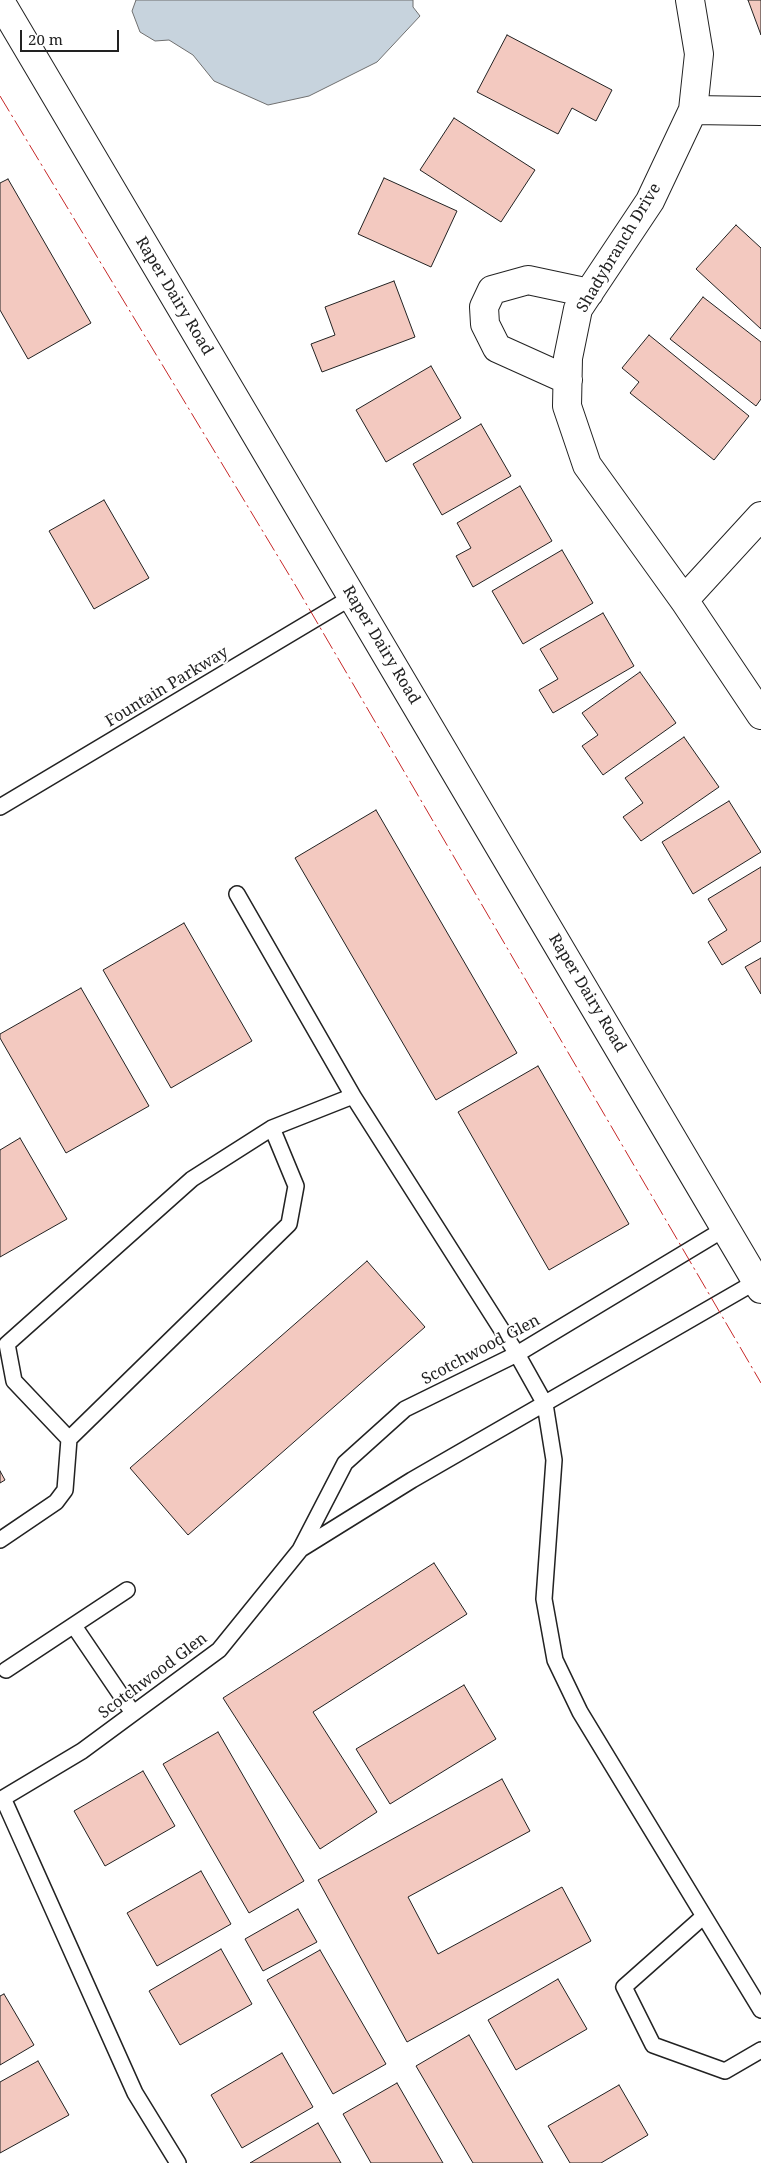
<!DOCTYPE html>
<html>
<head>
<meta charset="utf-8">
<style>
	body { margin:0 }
	#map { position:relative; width:761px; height:2163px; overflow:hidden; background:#fff; font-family:"Noto Serif",serif }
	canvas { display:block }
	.scale { position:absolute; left:20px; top:30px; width:99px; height:22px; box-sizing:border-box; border:2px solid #222; border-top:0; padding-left:6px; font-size:15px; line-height:18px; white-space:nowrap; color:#222; -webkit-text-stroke:4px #fff; paint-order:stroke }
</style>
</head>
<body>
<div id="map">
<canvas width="761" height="2163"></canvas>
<div class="scale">20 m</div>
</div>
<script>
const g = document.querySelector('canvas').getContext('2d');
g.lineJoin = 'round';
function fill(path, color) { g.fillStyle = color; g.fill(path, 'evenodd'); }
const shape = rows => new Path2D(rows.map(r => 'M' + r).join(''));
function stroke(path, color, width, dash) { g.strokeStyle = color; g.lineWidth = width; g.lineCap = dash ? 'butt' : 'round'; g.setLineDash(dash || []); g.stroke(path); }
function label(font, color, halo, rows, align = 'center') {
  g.font = font + ' "Noto Serif",serif'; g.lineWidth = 4; g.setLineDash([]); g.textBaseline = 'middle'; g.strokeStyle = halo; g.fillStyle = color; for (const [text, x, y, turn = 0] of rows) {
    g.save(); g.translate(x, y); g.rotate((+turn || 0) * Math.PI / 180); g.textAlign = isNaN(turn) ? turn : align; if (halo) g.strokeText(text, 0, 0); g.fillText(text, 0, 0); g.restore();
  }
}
const water = shape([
	[136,0,413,0,413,7,420,16,377,62,309,96,268,105,214,81,193,55,169,40,155,41,140,32,132,11,136,0]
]);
fill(water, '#c7d3dd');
stroke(water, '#6f6f6f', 1);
const building = shape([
	[748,0,761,0,761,35,748,0],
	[507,35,612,90,596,121,572,108,558,134,477,92,507,35],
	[454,118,535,170,501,222,420,170,454,118],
	[384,178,457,211,431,267,358,234,384,178],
	[8,179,91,323,28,359,0,310,0,183,8,179],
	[736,225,761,248,761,329,696,269,736,225],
	[394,281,415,337,322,372,311,344,335,335,325,307,394,281],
	[703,297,761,342,761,399,756,406,670,339,703,297],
	[649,335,749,416,714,460,630,393,639,382,622,368,649,335],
	[431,366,461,418,386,462,356,410,431,366],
	[481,424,511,476,442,515,413,464,481,424],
	[520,486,552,541,473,587,456,556,471,548,457,523,520,486],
	[104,500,149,578,94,609,49,531,104,500],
	[562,550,593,603,523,644,492,591,562,550],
	[603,613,634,666,553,713,539,690,558,679,540,649,603,613],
	[640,672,676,723,603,775,582,746,598,735,582,713,640,672],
	[684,737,719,787,641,841,623,817,643,803,625,778,684,737],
	[729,801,761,852,693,894,662,842,729,801],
	[376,810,517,1053,436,1100,295,858,376,810],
	[761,867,761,941,722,965,708,942,727,930,708,899,761,867],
	[184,923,252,1041,171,1088,103,970,184,923],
	[761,958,761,994,745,967,761,958],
	[81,988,149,1106,66,1153,0,1038,0,1034,81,988],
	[538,1066,629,1224,549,1270,458,1112,538,1066],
	[20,1138,67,1219,0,1257,0,1150,20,1138],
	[367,1261,425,1327,188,1535,130,1468,367,1261],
	[0,1471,5,1480,0,1483,0,1471],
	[434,1563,467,1614,313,1712,377,1812,320,1849,223,1698,434,1563],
	[464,1685,496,1739,390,1804,356,1749,464,1685],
	[218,1732,304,1881,249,1913,163,1764,218,1732],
	[143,1771,175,1826,105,1866,74,1811,143,1771],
	[502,1779,530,1831,408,1897,438,1954,562,1887,591,1941,407,2042,318,1880,502,1779],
	[201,1871,231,1924,157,1966,127,1913,201,1871],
	[298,1909,317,1942,263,1971,245,1939,298,1909],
	[221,1949,252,2004,180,2045,149,1991,221,1949],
	[320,1950,386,2064,333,2094,267,1980,320,1950],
	[558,1979,587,2029,516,2070,488,2020,558,1979],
	[4,1994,34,2045,0,2065,0,1996,4,1994],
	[469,2035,543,2163,473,2163,416,2066,469,2035],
	[282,2053,313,2107,242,2148,211,2095,282,2053],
	[38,2061,69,2115,0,2153,0,2082,38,2061],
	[397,2083,443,2163,371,2163,343,2114,397,2083],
	[619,2085,648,2135,601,2163,570,2163,548,2126,619,2085],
	[318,2123,341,2163,250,2163,318,2123]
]);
fill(building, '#f3c9c0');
stroke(building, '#222', 1);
const service = shape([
	[0,807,352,597],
	[237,894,353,1096],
	[272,1128,296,1186,289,1224,69,1439,14,1381,7,1344,192,1179,272,1128,353,1096,517,1354,545,1404,554,1460,544,1599,555,1660,580,1712,761,2010],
	[0,1540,56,1502,65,1490,69,1439],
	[301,1549,412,1480,757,1281],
	[74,1626,133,1713],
	[6,1670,127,1590],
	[3,1798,135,2093,178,2163],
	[0,1800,82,1751,219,1650,300,1550,345,1463,405,1409,517,1354,726,1228],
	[704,1916,624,1987,653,2045,725,2071,761,2050]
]);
const minor = shape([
	[690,0,699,54,693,110,650,201,578,309,568,358,567,406,587,465,684,600,761,715],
	[693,110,761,111],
	[568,380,497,348,485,324,484,307,492,290,528,280,589,293],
	[684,600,761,516]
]);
const tertiary = shape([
	[0,1,761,1289]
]);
stroke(service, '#222', 18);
stroke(minor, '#222', 30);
stroke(tertiary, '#222', 30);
stroke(service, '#fff', 15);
stroke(minor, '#fff', 28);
stroke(tertiary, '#fff', 28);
stroke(shape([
	[0,96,297,588,761,1383]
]), '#c62828', 1, [18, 4, 2.5, 4]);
label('16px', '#222', '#fff', [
	["Shadybranch Drive",619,248,-59],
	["Raper Dairy Road",174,296,59],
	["Raper Dairy Road",381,645,59],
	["Fountain Parkway",167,687,-31],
	["Raper Dairy Road",587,993,59],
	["Scotchwood Glen",481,1350,-28],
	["Scotchwood Glen",153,1676,-37]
]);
</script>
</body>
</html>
